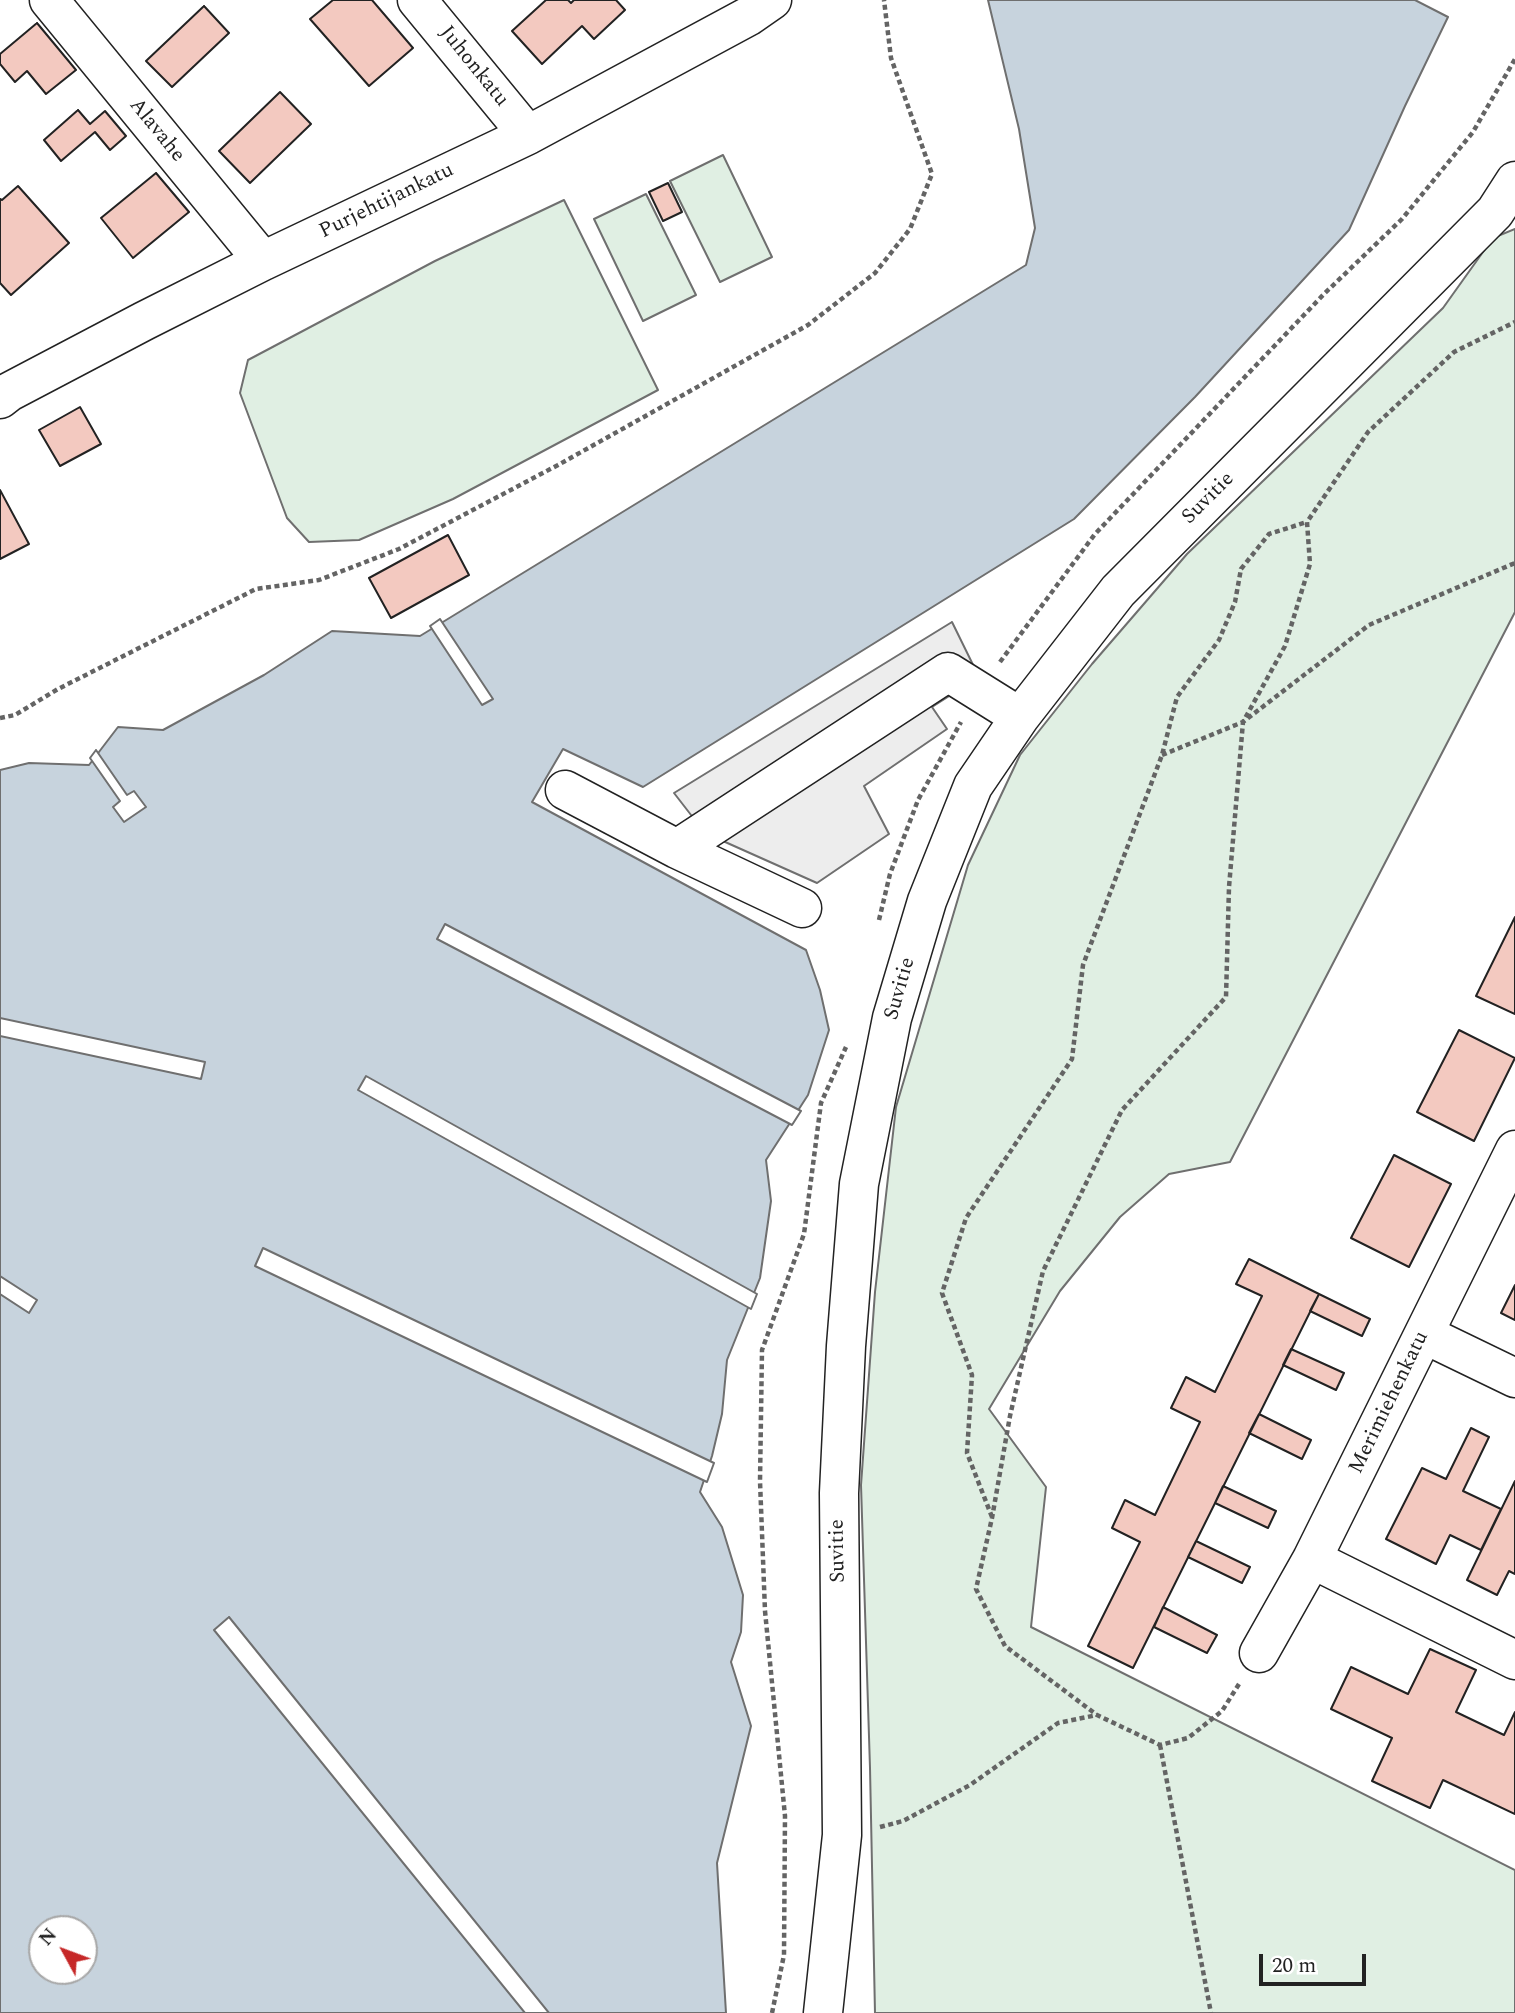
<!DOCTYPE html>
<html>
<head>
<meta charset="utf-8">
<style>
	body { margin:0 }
	#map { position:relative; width:1515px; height:2013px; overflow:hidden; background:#fff; font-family:Spectral,serif }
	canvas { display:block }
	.north { position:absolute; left:28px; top:1915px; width:70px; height:70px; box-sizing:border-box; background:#fff; border:2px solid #a7a7a7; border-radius:50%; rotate:311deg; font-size:19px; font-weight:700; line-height:28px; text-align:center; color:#222 }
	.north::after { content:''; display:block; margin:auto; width:24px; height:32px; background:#c62828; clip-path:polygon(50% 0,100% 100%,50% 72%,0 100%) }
	.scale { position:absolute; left:1259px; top:1954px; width:107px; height:32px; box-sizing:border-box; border:4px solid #222; border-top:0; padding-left:9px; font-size:21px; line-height:24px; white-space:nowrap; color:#222; -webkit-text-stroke:5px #fff; paint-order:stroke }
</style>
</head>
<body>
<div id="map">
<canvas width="1515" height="2013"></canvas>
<div class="north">N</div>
<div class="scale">20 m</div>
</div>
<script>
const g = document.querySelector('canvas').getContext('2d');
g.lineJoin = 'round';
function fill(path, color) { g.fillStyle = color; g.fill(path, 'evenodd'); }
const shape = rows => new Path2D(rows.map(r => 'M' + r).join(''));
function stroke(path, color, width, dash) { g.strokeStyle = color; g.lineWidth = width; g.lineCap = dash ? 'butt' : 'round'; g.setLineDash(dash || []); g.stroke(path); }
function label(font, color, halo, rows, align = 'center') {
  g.font = font + ' Spectral,serif'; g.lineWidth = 5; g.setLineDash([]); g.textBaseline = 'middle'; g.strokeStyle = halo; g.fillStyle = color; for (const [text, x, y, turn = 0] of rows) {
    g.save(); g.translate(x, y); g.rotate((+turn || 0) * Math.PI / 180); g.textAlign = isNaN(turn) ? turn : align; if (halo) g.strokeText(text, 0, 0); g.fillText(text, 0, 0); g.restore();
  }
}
const green = shape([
	[723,155,772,257,720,282,670,181,723,155],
	[646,194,696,295,643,321,594,219,646,194],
	[564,200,658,390,453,499,359,540,309,542,287,518,240,393,248,360,435,261,564,200],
	[1515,229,1515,612,1230,1162,1169,1174,1120,1217,1060,1291,989,1409,1046,1487,1031,1627,1515,1870,1515,2013,875,2013,870,1768,861,1485,875,1292,896,1107,968,865,1020,755,1092,664,1187,554,1443,308,1493,238,1515,229]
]);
fill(green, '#e0efe3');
stroke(green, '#6f6f6f', 2);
const parking = shape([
	[952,622,979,677,932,707,947,729,864,786,889,834,817,883,705,833,674,793,952,622]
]);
fill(parking, '#ededed');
stroke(parking, '#6f6f6f', 2);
const water = shape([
	[988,0,1415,0,1448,17,1405,106,1349,230,1195,397,1074,519,643,787,563,749,532,802,806,950,820,990,829,1030,808,1095,766,1160,771,1201,760,1278,727,1360,722,1414,712,1456,700,1492,722,1527,743,1595,741,1632,731,1662,751,1726,717,1863,726,2013,0,2013,0,770,29,763,89,765,118,727,163,730,264,675,332,631,420,636,1026,265,1035,228,1019,129,988,0],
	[42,1929,84,1929,84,1971,42,1971,42,1929]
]);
fill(water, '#c7d3dd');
stroke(water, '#6f6f6f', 2);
const pier = shape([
	[440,619,493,699,482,705,430,626,440,619],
	[96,750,127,795,134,791,146,807,124,822,113,807,120,801,90,758,96,750],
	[445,924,801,1111,792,1125,437,939,445,924],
	[0,1018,205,1062,201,1079,0,1036,0,1018],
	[366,1076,757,1294,751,1309,358,1090,366,1076],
	[263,1248,714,1463,707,1482,255,1266,263,1248],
	[0,1276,37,1300,29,1313,0,1294,0,1276],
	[229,1617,549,2013,525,2013,214,1630,229,1617]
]);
fill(pier, '#fff');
stroke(pier, '#6f6f6f', 2);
const building = shape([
	[333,0,372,0,413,48,369,86,310,19,333,0],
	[546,0,568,0,571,3,574,0,616,0,625,10,594,39,582,26,542,64,512,31,546,0],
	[204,6,229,33,172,87,146,61,204,6],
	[37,23,76,70,46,94,27,71,15,82,0,64,0,54,37,23],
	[280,92,311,124,250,183,219,151,280,92],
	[78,110,90,124,105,111,126,136,110,150,95,132,61,161,44,140,78,110],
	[156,173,189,212,133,258,101,218,156,173],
	[668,183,682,212,663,221,649,192,668,183],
	[18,186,69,243,11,295,0,283,0,199,2,200,18,186],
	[80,407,101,444,60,466,39,430,80,407],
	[0,490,29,544,0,559,0,490],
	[448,535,469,575,391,618,369,578,448,535],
	[1515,917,1515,1014,1476,996,1515,917],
	[1459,1030,1515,1058,1474,1141,1417,1112,1459,1030],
	[1394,1155,1451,1184,1409,1267,1351,1238,1394,1155],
	[1249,1259,1319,1294,1133,1668,1088,1646,1140,1542,1112,1528,1125,1500,1155,1515,1200,1422,1171,1408,1186,1377,1215,1392,1262,1296,1236,1284,1249,1259],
	[1515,1285,1515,1320,1501,1313,1515,1285],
	[1319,1294,1370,1319,1362,1336,1310,1311,1319,1294],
	[1291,1349,1344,1373,1336,1390,1283,1365,1291,1349],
	[1259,1414,1311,1440,1302,1459,1249,1433,1259,1414],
	[1471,1428,1489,1437,1463,1491,1501,1509,1481,1550,1450,1535,1436,1564,1386,1539,1422,1468,1446,1479,1471,1428],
	[1515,1481,1515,1574,1509,1571,1497,1595,1467,1580,1515,1481],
	[1223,1486,1276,1511,1268,1528,1215,1503,1223,1486],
	[1196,1541,1250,1567,1242,1583,1188,1557,1196,1541],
	[1163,1607,1217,1635,1207,1653,1154,1627,1163,1607],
	[1430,1649,1476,1670,1456,1712,1504,1735,1515,1712,1515,1814,1443,1780,1430,1808,1372,1781,1392,1738,1331,1709,1351,1667,1408,1694,1430,1649]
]);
fill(building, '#f3c9c0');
stroke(building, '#222', 2);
const minor = shape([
	[49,0,263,261],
	[417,0,528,135],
	[0,399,9,392,144,321,263,261,528,135,749,16,772,0],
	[565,790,677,849,948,672,1020,717],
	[677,849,802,908],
	[1424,1334,1515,1378],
	[1312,1559,1515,1660],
	[1259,1653,1312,1559,1515,1150],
	[823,2013,842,1835,839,1493,846,1346,859,1184,892,1018,927,901,973,786,1020,717,1118,591,1495,212,1515,181]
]);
stroke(minor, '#222', 41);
stroke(shape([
	[1000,662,1095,534,1324,294,1402,219,1473,132,1515,59],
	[0,718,15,715,58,689,256,589,319,580,399,549,558,465,808,325,875,273,910,229,932,174,891,58,884,0],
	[1162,755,1243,722,1369,625,1515,563],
	[879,920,890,874,918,800,961,722],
	[992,1517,967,1453,972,1375,942,1293,966,1218,1072,1059,1083,965,1162,755,1177,697,1219,640,1235,602,1241,569,1269,534,1307,522],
	[1239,1684,1222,1711,1188,1738,1160,1745,1097,1715,1005,1646,976,1589,992,1518,1010,1416,1043,1271,1122,1110,1226,997,1229,887,1243,722,1285,646,1310,564,1307,522,1368,432,1454,352,1515,322],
	[1160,1745,1211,2013],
	[880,1827,903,1821,970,1785,1058,1723,1097,1715],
	[772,2013,784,1955,785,1816,765,1611,760,1481,762,1350,804,1234,821,1103,846,1047]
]), '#646464', 4.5, [5, 3.5]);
stroke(minor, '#fff', 38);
label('21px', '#222', '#fff', [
	["Juhonkatu",473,67,51],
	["Alavahe",156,131,51],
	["Purjehtijankatu",387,202,-26],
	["Suvitie",1209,499,-45],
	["Suvitie",901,989,-74],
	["Merimiehenkatu",1390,1403,-64],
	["Suvitie",839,1551,-91]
]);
</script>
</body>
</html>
